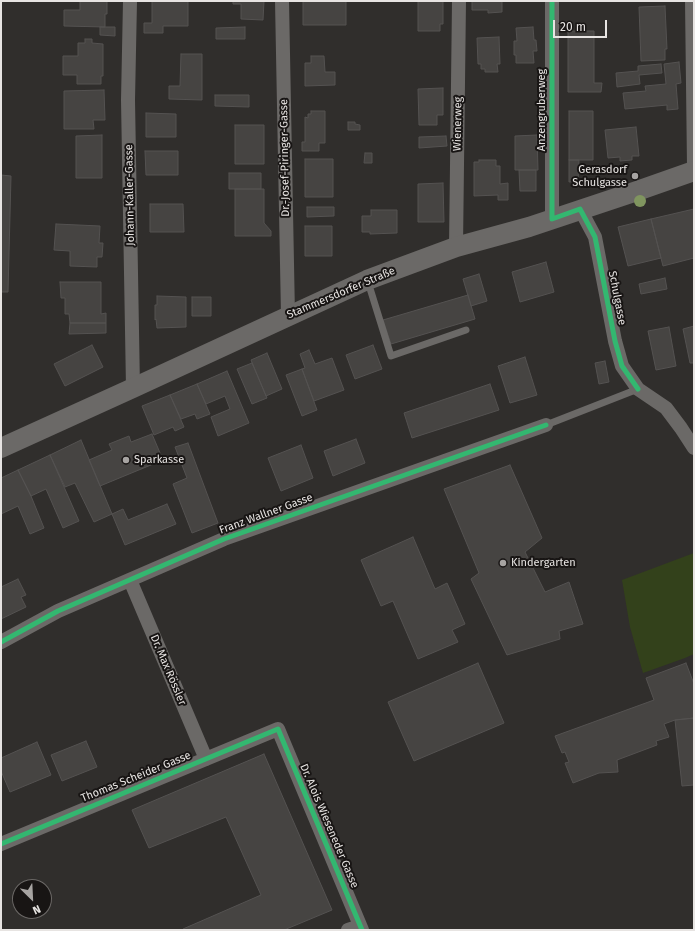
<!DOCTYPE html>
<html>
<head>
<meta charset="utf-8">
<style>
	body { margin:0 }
	#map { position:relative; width:695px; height:931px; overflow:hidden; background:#302e2c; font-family:"Fira Sans",sans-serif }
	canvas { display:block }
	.frame { position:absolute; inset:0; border:2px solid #e7e4e2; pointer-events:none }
	.north { position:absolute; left:12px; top:879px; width:40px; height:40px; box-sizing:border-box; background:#181514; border:1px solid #6b6866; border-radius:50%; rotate:156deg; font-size:11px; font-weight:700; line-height:16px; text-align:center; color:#e7e4e2 }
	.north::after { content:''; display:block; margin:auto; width:14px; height:18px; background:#a7a4a2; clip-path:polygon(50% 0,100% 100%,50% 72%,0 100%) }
	.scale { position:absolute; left:553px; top:20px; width:54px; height:18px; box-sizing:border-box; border:2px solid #e7e4e2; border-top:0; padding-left:5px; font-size:12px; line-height:14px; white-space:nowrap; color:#e7e4e2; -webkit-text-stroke:3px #181514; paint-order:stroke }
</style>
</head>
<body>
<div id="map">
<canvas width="695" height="931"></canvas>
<div class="frame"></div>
<div class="north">N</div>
<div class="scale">20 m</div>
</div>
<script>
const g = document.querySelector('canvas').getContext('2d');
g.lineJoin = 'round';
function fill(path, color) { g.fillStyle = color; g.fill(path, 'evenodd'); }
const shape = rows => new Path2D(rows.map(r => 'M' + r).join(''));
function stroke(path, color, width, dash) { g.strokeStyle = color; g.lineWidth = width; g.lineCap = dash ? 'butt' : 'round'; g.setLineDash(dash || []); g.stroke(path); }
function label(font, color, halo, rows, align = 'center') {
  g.font = font + ' "Fira Sans",sans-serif'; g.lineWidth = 4; g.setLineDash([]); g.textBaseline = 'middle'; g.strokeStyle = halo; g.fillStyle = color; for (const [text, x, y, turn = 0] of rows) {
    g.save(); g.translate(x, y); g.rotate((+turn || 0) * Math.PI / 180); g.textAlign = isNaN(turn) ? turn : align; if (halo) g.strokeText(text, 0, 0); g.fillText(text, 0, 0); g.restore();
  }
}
fill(shape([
	[694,553,694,654,685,658,643,673,630,627,622,580]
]), '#33411b');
const building = shape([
	[80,1,107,1,107,14,105,14,105,27,64,26,64,10,80,10,80,1],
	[152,1,188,1,188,26,163,26,163,33,144,33,144,23,152,23,152,1],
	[233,1,264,1,263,20,241,19,241,4,233,4,233,1],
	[303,1,346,1,346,25,303,25,303,1],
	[418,1,443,1,443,24,440,24,440,31,418,31,418,1],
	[472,1,502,1,502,12,488,13,488,10,472,10,472,1],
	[665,6,667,49,665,49,665,60,641,61,639,7,665,6],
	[100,27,115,27,115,36,100,35,100,27],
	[245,27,245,39,216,39,216,28,245,27],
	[533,27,534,40,536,40,537,51,533,51,534,63,516,63,516,55,514,55,514,41,517,41,516,28,533,27],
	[568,31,594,31,594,83,602,83,601,92,568,92,568,31],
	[499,37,500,64,497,64,498,72,485,72,485,69,481,69,481,64,478,64,477,38,499,37],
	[85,39,92,39,92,43,103,44,103,76,101,76,101,84,77,84,77,75,63,75,63,56,78,56,78,43,85,43,85,39],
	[181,54,202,54,202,100,169,99,169,86,180,86,181,54],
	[311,56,324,56,325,72,335,72,335,85,305,86,305,63,311,63,311,56],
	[679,62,681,83,676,84,678,109,667,110,667,105,625,109,623,93,646,91,645,86,666,84,664,64,679,62],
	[661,64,662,73,639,75,640,84,617,87,616,73,638,71,638,66,661,64],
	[443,88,443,115,437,115,437,125,419,125,418,89,443,88],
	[104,90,105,120,93,120,94,129,64,129,64,91,104,90],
	[215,95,249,95,249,107,215,106,215,95],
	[311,111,325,111,325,143,319,143,319,151,302,151,302,142,305,142,305,117,308,118,308,114,311,114,311,111],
	[569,111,593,111,593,160,569,160,569,111],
	[146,113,176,114,176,137,146,137,146,113],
	[348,122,355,122,355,124,360,125,360,130,348,130,348,122],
	[235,125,264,125,264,164,235,164,235,125],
	[636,127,639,156,632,156,632,160,620,161,620,157,608,158,605,130,636,127],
	[102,135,102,178,76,178,76,136,102,135],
	[537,135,538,170,515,170,515,136,537,135],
	[446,136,447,146,419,148,419,137,446,136],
	[145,151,178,151,178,175,146,175,145,151],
	[365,153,372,153,372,163,364,163,365,153],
	[305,159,333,159,333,197,305,197,305,159],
	[479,160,496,160,496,166,500,166,500,184,508,183,508,200,498,200,498,195,474,196,474,162,479,162,479,160],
	[569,160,579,160,578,181,569,182,569,160],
	[519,170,536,170,536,191,520,191,519,170],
	[229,173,261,173,261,189,229,189,229,173],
	[1,175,11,176,8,292,1,292,1,175],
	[443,183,444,222,418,222,418,184,443,183],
	[235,189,264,189,264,223,271,231,271,236,235,236,235,189],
	[150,204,183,204,184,232,150,232,150,204],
	[307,207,334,207,334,216,307,217,307,207],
	[694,209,694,258,663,266,651,219,694,209],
	[371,210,397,210,397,233,370,234,370,232,362,232,362,216,371,216,371,210],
	[651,219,661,258,628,266,618,227,651,219],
	[56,224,100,226,99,243,103,243,102,257,97,257,97,267,70,266,70,251,54,250,56,224],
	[305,226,332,226,332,256,305,256,305,226],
	[546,262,554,292,520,302,512,272,546,262],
	[479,274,487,301,471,306,463,279,479,274],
	[665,278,667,289,641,294,639,284,665,278],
	[60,282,101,282,101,314,106,313,106,323,70,323,69,314,65,314,65,298,61,298,60,282],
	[468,295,475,319,391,344,383,320,468,295],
	[157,296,186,297,186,327,157,328,156,319,155,320,155,305,157,305,157,296],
	[192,297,211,297,211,316,192,316,192,297],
	[70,323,106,323,106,333,69,334,70,323],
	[694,326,694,363,690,363,683,329,694,326],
	[669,327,676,366,656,370,648,331,669,327],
	[92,345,103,367,65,386,54,364,92,345],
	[373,345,382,369,355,379,346,355,373,345],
	[309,350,315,364,332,358,344,390,314,401,302,369,305,368,300,354,309,350],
	[267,353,282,389,266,396,251,360,267,353],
	[525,357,537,395,510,403,498,366,525,357],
	[605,361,609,382,599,384,595,363,605,361],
	[252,363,267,398,252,404,237,369,252,363],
	[302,369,317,410,302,416,286,375,302,369],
	[227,371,249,423,218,436,211,417,230,409,225,396,206,404,197,384,227,371],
	[197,384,210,414,197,419,195,414,181,419,170,395,197,384],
	[490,384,499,410,412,438,404,413,490,384],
	[170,395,184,427,175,431,173,427,154,435,142,406,170,395],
	[152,434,163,460,100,486,89,460,112,450,109,444,129,436,131,442,152,434],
	[356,439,365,463,333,476,324,451,356,439],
	[81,440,112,514,94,522,75,483,65,487,50,455,81,440],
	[188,443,218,523,192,533,173,484,187,478,175,447,188,443],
	[301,445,313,478,281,491,268,458,301,445],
	[50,455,79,521,63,528,46,489,31,496,18,470,50,455],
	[510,465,542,538,525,552,545,592,569,582,583,624,559,631,560,639,507,655,471,579,479,573,444,489,510,465],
	[18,470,31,496,44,528,30,534,18,506,1,514,1,478,18,470],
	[167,504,176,524,125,545,112,514,123,509,128,520,167,504],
	[413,537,435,589,447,583,465,624,452,630,458,642,418,659,393,601,381,606,361,560,413,537],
	[18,579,26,595,21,597,26,607,1,619,1,587,18,579],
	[478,663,504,723,414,761,388,702,478,663],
	[686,663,694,684,694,718,675,720,664,724,669,737,656,741,657,745,617,760,618,772,599,773,573,783,565,763,569,762,565,752,562,753,555,736,654,700,646,678,686,663],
	[694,718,694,785,682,786,675,720,694,718],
	[86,741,97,767,62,781,51,755,86,741],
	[37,742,51,775,10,792,1,771,1,758,37,742],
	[264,754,332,910,284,930,183,930,183,929,261,895,226,817,149,848,132,810,264,754]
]);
fill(building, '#464442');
stroke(building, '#545251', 1);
stroke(shape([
	[368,282,391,356,466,330],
	[546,425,638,389]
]), '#6b6967', 7);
stroke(shape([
	[130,1,128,100,133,388],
	[282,1,288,316],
	[692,1,694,167],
	[580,209,595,237,615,341,622,366,638,389,666,408,681,428,694,448],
	[552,219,552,1],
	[456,247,459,1],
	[130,580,206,759],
	[1,642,58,611,224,539,546,425],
	[1,844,278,729,362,930],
	[348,930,360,926]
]), '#6b6967', 14);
stroke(shape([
	[1,448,133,388,367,280,456,247,529,227,637,191,694,171]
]), '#6b6967', 20);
stroke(shape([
	[552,1,552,219,580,209,595,237,615,341,622,366,638,389],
	[1,642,58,611,224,539,546,425],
	[1,844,278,729,362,930]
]), '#33b770', 5);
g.fillStyle = '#80955f';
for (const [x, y] of [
	[640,201]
]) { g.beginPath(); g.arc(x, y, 6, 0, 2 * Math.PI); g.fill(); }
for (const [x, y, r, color] of [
	[635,176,4,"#a7a4a2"],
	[126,460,4,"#a7a4a2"],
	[503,563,4,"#a7a4a2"]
]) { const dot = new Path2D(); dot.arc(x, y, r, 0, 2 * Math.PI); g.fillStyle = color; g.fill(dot); stroke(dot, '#181514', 1.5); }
label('11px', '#e7e4e2', '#181514', [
	["Anzengruberweg",542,110,-90],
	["Wienerweg",458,124,-89],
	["Dr.-Josef-Piringer-Gasse",285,158,-91],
	["Johann-Kaller-Gasse",130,195,-91],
	["Stammersdorfer Straße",341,293,-23],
	["Schulgasse",617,298,79],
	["Franz Wallner Gasse",266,514,-20],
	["Dr. Max Rössler",168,670,67],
	["Thomas Scheider Gasse",136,777,-22],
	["Dr. Alois Wieseneder Gasse",329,826,67]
]);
label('11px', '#e7e4e2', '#181514', [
	["Gerasdorf",627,170,"right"],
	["Schulgasse",627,183,"right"],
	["Sparkasse",134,460],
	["Kindergarten",511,563]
], 'left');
</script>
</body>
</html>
